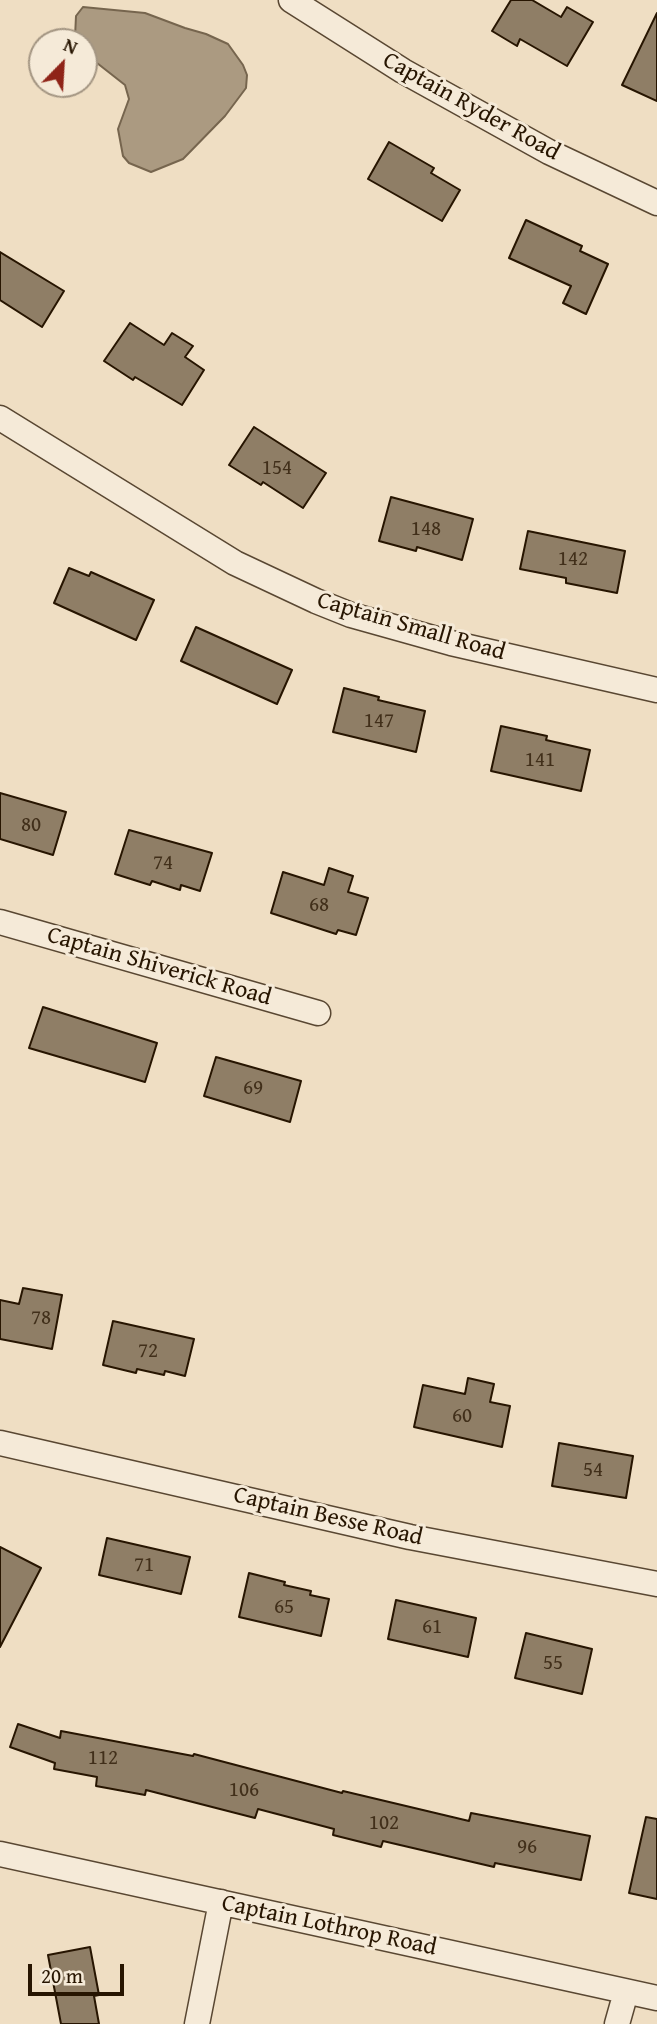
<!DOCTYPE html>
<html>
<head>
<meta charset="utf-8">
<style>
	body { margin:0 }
	#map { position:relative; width:657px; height:2024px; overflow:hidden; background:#efdec3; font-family:"Gentium Book Plus",serif }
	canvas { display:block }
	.north { position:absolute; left:28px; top:28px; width:70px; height:70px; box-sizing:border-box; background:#f5ead8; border:2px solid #a39582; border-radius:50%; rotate:24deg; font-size:19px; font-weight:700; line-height:28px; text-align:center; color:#271501 }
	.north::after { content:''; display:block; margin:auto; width:24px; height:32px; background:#8f2418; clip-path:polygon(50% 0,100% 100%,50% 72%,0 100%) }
	.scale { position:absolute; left:28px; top:1964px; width:96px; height:32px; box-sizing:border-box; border:4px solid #271501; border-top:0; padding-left:9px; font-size:21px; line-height:24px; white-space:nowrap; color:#271501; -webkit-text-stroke:5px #f5ead8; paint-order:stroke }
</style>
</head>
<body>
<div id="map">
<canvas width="657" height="2024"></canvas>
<div class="north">N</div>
<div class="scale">20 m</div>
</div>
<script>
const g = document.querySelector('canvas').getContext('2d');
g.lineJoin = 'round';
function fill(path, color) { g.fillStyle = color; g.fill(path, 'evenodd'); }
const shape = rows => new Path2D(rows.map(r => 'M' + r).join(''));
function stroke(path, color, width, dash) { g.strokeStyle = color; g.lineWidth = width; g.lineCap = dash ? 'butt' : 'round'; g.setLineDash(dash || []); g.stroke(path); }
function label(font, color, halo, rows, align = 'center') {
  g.font = font + ' "Gentium Book Plus",serif'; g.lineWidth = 6; g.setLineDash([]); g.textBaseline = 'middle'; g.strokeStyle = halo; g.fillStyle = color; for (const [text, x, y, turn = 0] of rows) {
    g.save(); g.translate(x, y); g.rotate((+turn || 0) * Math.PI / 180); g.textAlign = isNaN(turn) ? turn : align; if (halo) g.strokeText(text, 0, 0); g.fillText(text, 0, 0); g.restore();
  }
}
const water = shape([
	[83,7,145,13,185,28,206,34,228,44,243,65,247,75,246,88,225,116,183,159,151,172,129,163,123,156,118,129,129,99,125,85,97,63,84,50,84,42,79,42,75,37,76,16,83,7]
]);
fill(water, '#ab9a81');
stroke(water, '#76654e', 2);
const building = shape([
	[511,0,532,0,561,17,567,7,593,22,567,66,520,39,517,46,492,31,511,0],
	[657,13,657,101,622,85,657,13],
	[389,142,434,168,431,173,460,190,442,221,368,179,389,142],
	[526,220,582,246,580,251,608,264,586,314,563,303,571,286,509,258,526,220],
	[0,252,64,291,42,327,0,300,0,252],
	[130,323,164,345,172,333,193,346,185,357,204,370,182,405,135,377,133,380,104,361,130,323],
	[254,427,326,473,303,508,263,482,261,485,229,465,254,427],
	[391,497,473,519,462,560,417,547,416,551,379,541,391,497],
	[528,531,625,551,617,593,566,583,566,578,520,569,528,531],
	[69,568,89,576,91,572,154,600,136,640,54,603,69,568],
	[196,627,292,670,277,704,181,661,196,627],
	[344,688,379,697,378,700,425,711,416,752,333,732,344,688],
	[501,726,547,736,546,740,590,750,581,791,491,771,501,726],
	[0,793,66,812,53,855,0,839,0,793],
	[129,830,212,853,200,891,181,885,180,890,152,881,150,885,115,874,129,830],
	[329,868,353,876,348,892,368,898,356,935,338,930,336,934,271,913,283,872,324,885,329,868],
	[43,1007,157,1043,145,1082,29,1048,43,1007],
	[216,1057,301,1081,290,1122,204,1096,216,1057],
	[23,1288,62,1295,52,1349,0,1339,0,1300,19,1304,23,1288],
	[113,1321,194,1339,185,1376,165,1371,164,1375,137,1369,136,1373,103,1365,113,1321],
	[468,1378,494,1384,490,1402,510,1406,502,1447,414,1427,423,1385,465,1394,468,1378],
	[559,1443,633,1456,626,1498,552,1486,559,1443],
	[107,1538,190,1557,181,1594,99,1575,107,1538],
	[0,1547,41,1568,0,1647,0,1547],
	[249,1573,285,1582,284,1585,311,1591,310,1595,329,1599,321,1636,239,1617,249,1573],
	[396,1600,476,1618,468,1657,388,1639,396,1600],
	[526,1633,592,1649,582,1694,515,1678,526,1633],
	[18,1724,60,1738,61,1731,193,1756,194,1754,342,1793,343,1791,469,1821,471,1813,590,1836,581,1880,495,1863,494,1867,383,1841,381,1847,333,1835,334,1829,258,1809,255,1818,146,1790,145,1795,96,1786,97,1777,54,1769,55,1763,10,1747,18,1724],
	[646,1817,657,1819,657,1899,629,1893,646,1817],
	[90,1947,99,1995,94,1996,99,2024,61,2024,48,1955,90,1947]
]);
fill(building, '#8f7e66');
stroke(building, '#271501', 2);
const street = shape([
	[291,0,403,71,549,152,657,203],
	[0,418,235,563,316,601,351,615,451,643,657,690],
	[0,922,318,1013],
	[0,1443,410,1537,657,1584],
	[0,1854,657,1998],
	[197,2024,221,1902],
	[617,2024,626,1992]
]);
stroke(street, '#594732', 27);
stroke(street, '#f5ead8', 24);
label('21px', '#412f1a', null, [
	["154",277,469],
	["148",426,530],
	["142",573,560],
	["147",379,722],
	["141",540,761],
	["80",31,826],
	["74",163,864],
	["68",319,906],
	["69",253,1089],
	["78",41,1319],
	["72",148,1352],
	["60",462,1417],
	["54",593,1471],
	["71",144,1566],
	["65",284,1608],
	["61",432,1628],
	["55",553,1664],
	["112",103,1759],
	["106",244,1791],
	["102",384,1824],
	["96",527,1848]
]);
label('24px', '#271501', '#f5ead8', [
	["Captain Ryder Road",471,107,29],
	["Captain Small Road",411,627,16],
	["Captain Shiverick Road",159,967,16],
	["Captain Besse Road",328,1517,13],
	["Captain Lothrop Road",329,1926,12]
]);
</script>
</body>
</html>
